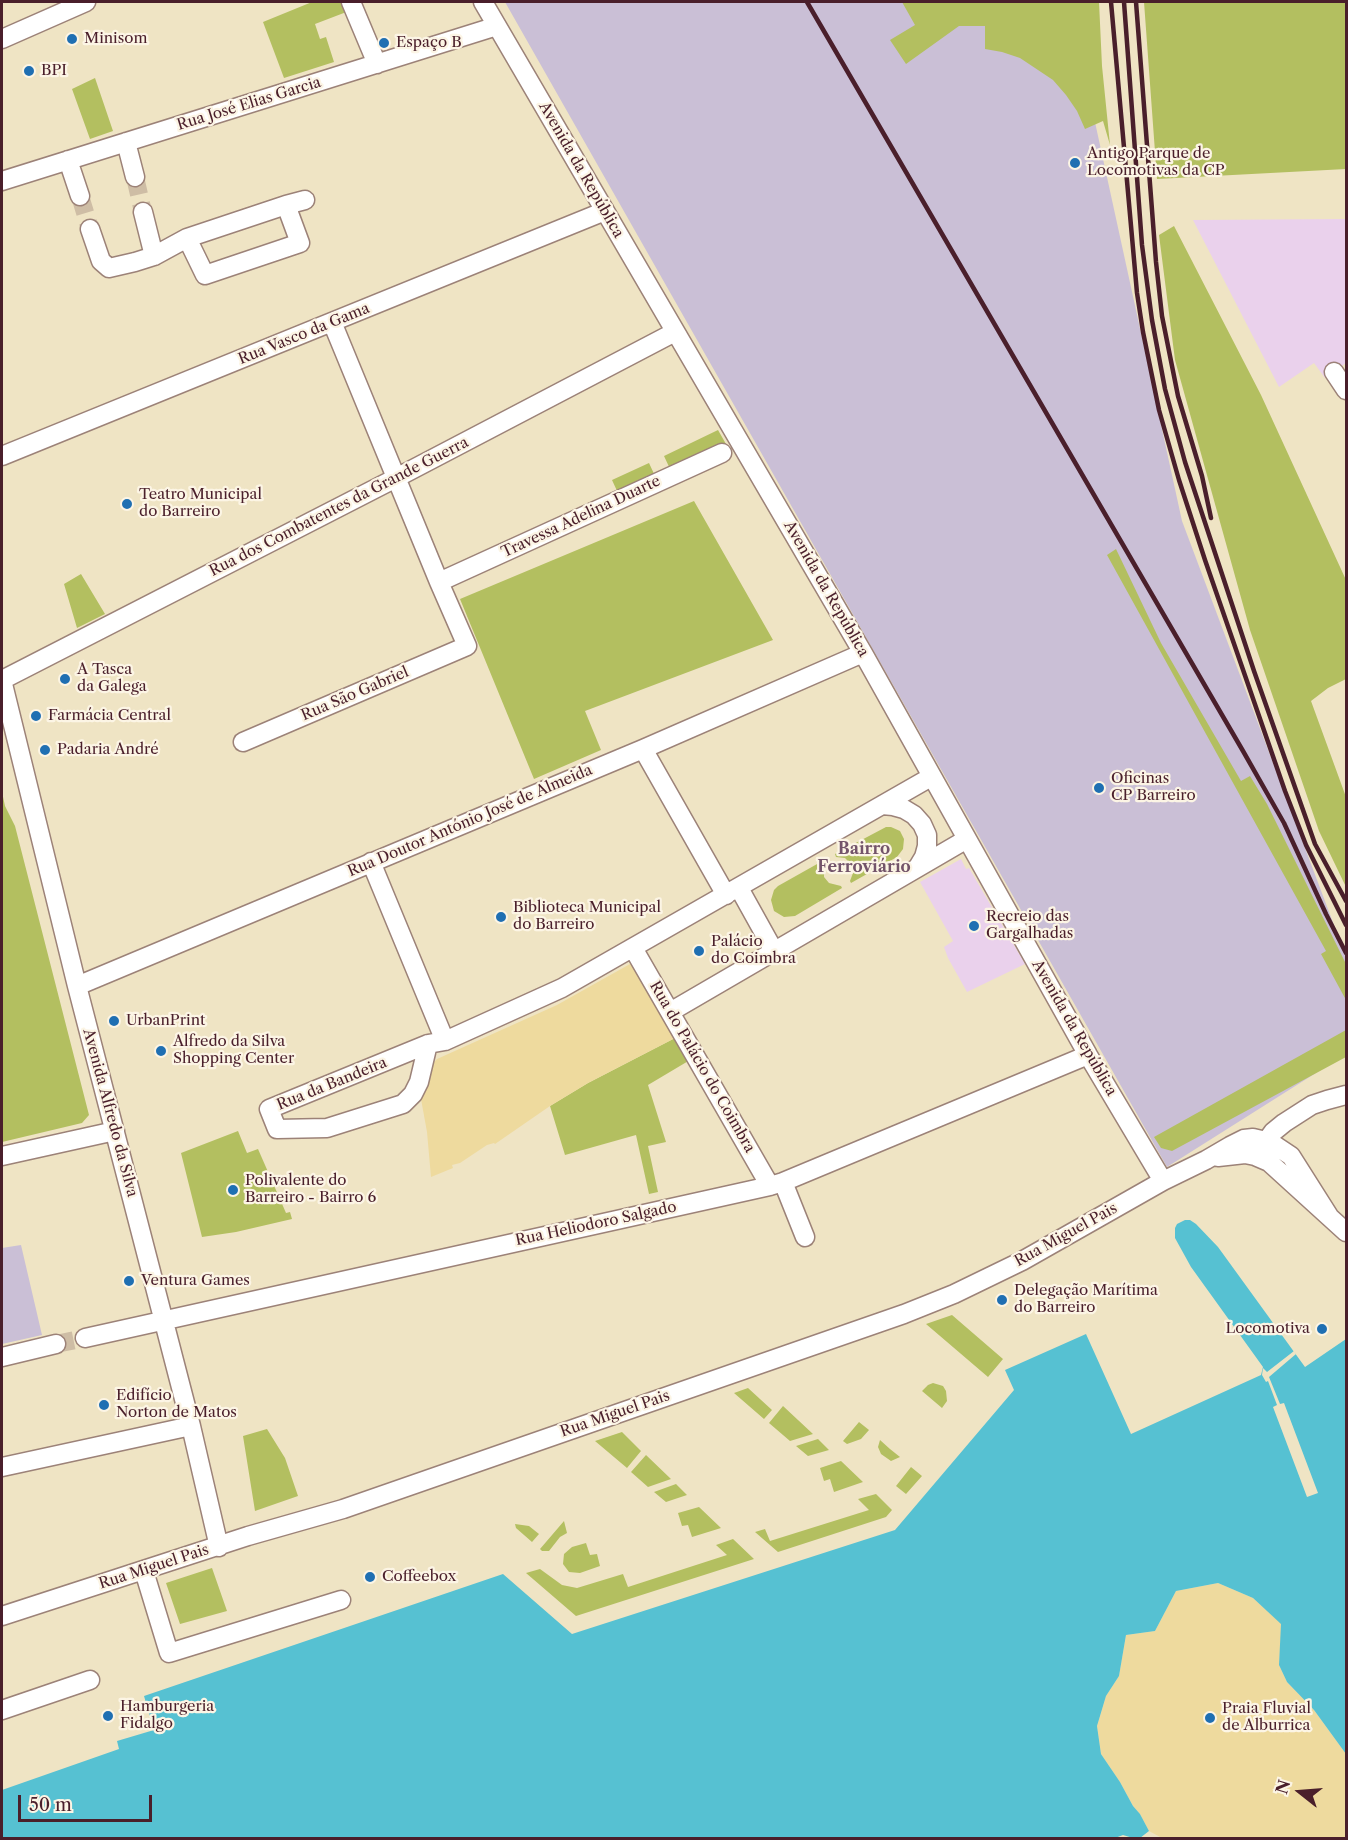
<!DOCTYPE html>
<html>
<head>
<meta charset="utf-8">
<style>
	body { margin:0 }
	#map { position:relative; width:1348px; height:1840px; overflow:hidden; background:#efe4c4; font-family:"Libre Caslon Text",serif }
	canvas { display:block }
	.frame { position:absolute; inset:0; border:3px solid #4a1f2b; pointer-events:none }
	.north { position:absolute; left:1270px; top:1762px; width:60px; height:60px; -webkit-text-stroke:4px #fcf5e5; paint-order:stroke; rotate:287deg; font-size:16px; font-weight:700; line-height:24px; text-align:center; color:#4a1f2b }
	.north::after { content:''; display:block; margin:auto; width:21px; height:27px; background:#4a1f2b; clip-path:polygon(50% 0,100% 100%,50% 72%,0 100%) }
	.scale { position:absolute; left:18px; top:1795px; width:134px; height:27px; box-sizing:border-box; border:3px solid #4a1f2b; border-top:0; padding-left:8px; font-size:18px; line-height:21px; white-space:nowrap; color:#4a1f2b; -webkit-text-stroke:4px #fcf5e5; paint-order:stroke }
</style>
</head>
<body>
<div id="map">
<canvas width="1348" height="1840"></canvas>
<div class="frame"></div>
<div class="north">N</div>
<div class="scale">50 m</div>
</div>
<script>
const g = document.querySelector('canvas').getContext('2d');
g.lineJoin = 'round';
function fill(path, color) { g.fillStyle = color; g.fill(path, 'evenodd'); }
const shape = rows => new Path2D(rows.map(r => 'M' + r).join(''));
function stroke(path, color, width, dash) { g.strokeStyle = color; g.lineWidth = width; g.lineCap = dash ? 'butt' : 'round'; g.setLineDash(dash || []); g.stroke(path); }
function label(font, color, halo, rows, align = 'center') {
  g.font = font + ' "Libre Caslon Text",serif'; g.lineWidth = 4.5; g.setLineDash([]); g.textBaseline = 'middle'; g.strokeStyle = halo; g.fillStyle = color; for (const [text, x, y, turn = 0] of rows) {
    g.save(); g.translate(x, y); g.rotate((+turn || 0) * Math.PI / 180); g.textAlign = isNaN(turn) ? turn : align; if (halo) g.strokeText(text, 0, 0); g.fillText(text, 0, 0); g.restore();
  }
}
fill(shape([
	[1346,219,1346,363,1325,378,1314,363,1279,387,1193,220],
	[961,859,966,869,969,868,1025,964,967,992,948,958,944,947,953,941,920,882]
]), '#ead1ec');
fill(shape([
	[505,2,932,2,1081,58,1182,521,1346,957,1346,1054,1167,1167],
	[21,1245,42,1335,2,1344,2,1248]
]), '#cabfd6');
fill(shape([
	[312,2,345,2,349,11,315,24,320,39,326,37,334,62,284,78,263,22],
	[902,2,1099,2,1102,66,1110,145,1103,121,1085,129,1077,111,1066,95,1053,80,1020,58,1002,52,985,49,985,26,959,26,906,64,890,40,915,25],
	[1144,2,1346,2,1346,169,1157,179],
	[95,78,113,131,90,139,72,89],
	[1174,226,1261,395,1346,580,1346,679,1328,688,1311,701,1346,797,1346,887,1319,831,1250,630,1175,360,1159,235],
	[718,430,726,444,671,471,664,456],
	[649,463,655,476,618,493,612,480],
	[694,501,773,640,585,711,601,750,534,779,460,599],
	[1116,549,1161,643,1241,781,1250,776,1267,804,1346,964,1346,1000,1321,954,1326,951,1107,555],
	[81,574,105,614,77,628,64,584],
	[2,792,5,806,15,826,89,1115,82,1123,2,1142],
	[886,827,891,827,900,831,904,839,903,849,897,857,851,883,850,881,853,873,851,864,845,858,836,857,835,854],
	[826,859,827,861,824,869,824,877,829,883,841,886,842,888,795,916,784,917,774,911,771,900,774,890,778,886],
	[1346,1030,1346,1057,1172,1151,1161,1148,1154,1137],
	[677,1037,690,1060,648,1085,666,1142,648,1146,658,1192,649,1194,636,1135,565,1155,550,1106,588,1083],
	[238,1131,247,1153,258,1149,286,1213,290,1212,292,1219,236,1232,202,1237,181,1153],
	[952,1315,1003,1359,988,1377,926,1324],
	[933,1383,943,1386,946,1391,947,1401,942,1408,922,1391,928,1385],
	[748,1388,772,1410,764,1419,734,1393],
	[783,1406,813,1434,790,1441,769,1423],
	[859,1422,869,1430,861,1439,847,1444,843,1441],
	[267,1429,285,1458,298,1496,255,1511,243,1436],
	[622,1432,641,1451,627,1468,595,1441],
	[818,1439,829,1450,808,1456,796,1446],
	[880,1440,890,1449,900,1457,891,1461,881,1454,878,1447],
	[646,1455,671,1479,648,1487,631,1472],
	[841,1461,863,1482,834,1492,830,1479,824,1481,820,1468],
	[911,1467,922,1476,906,1494,896,1486],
	[676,1484,687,1495,666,1502,654,1492],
	[876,1494,892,1510,886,1517,778,1552,755,1532,765,1529,770,1541,869,1510,858,1499],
	[699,1507,721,1528,692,1537,688,1525,682,1526,678,1513],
	[564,1521,567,1533,560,1537,549,1551,542,1551,540,1549],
	[515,1524,529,1526,539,1534,532,1542,516,1528],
	[733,1539,754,1559,576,1616,526,1573,540,1569,562,1585,577,1588,623,1574,628,1587,727,1555,716,1545],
	[586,1543,590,1555,597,1554,600,1566,580,1573,569,1572,563,1564,564,1554,572,1547],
	[212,1568,227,1611,180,1624,166,1583]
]), '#b3bf60');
fill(shape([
	[630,964,633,965,677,1037,588,1083,550,1106,495,1144,494,1143,487,1145,460,1163,452,1165,453,1168,431,1177,427,1132,421,1099,429,1068,433,1063,437,1059,557,1005],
	[1218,1583,1253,1598,1282,1624,1279,1665,1287,1682,1314,1710,1346,1754,1346,1838,1162,1838,1149,1831,1140,1814,1133,1806,1120,1782,1101,1754,1097,1726,1106,1696,1119,1676,1126,1635,1155,1631,1176,1591]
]), '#eeda9e');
fill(shape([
	[1185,1220,1190,1220,1196,1224,1218,1247,1305,1367,1346,1339,1346,1754,1314,1710,1287,1682,1279,1665,1281,1624,1253,1598,1218,1583,1176,1591,1155,1631,1126,1635,1119,1676,1106,1696,1097,1726,1101,1754,1120,1782,1133,1806,1140,1814,1149,1831,1140,1838,1133,1838,1123,1835,1115,1838,2,1838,2,1790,119,1749,117,1741,154,1730,144,1696,503,1574,572,1634,895,1530,1014,1390,1005,1370,1086,1334,1131,1434,1261,1375,1263,1367,1191,1267,1175,1238,1175,1228,1177,1224]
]), '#56c1d2');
fill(shape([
	[1294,1351,1296,1354,1269,1377,1280,1404,1284,1403,1318,1493,1307,1497,1273,1407,1277,1405,1268,1381,1266,1382,1262,1375,1263,1368,1267,1372]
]), '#efe4c4');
stroke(shape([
	[135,177,143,212],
	[80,196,90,229],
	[56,1344,85,1338]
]), '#cebda5', 18, [18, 9]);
const minor = shape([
	[351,2,377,64],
	[483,2,863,653,1088,1055,1163,1181],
	[2,39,86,2],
	[126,142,135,177],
	[68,160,80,196],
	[2,181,497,26],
	[286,205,300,243,205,275,187,238,286,205],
	[286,205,305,200],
	[143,212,154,256],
	[90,229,101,261,109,268,135,262,154,256,187,238],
	[1334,372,1346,390],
	[2,456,605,211],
	[439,582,722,453],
	[2,680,77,986,191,1426,219,1547],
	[2,680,396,478,675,332],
	[243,742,467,646,439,582,332,322],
	[643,749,726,895],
	[882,805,893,806,904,809,914,815,922,824,927,835,927,846,924,857,918,867],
	[371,862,445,1041],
	[739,888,774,951],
	[633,948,770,1186],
	[77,986,643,749,863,653],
	[670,1012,967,839],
	[428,1044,419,1082,413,1094,403,1104,327,1128,277,1129,269,1109,428,1044,445,1041,562,988,931,777],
	[1260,1150,1273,1132,1284,1123,1312,1105,1327,1100,1346,1095],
	[2,1156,115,1131],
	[1218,1157,1245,1154,1255,1156,1269,1162,1346,1232],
	[783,1182,805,1237],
	[85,1338,770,1186,783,1182,1088,1055],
	[2,1357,56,1344],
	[2,1467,191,1426],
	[144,1571,169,1653,341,1600],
	[2,1616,248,1536,343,1509,904,1314,954,1294,1022,1261,1163,1181,1206,1160,1230,1146,1244,1139,1253,1138,1270,1142,1291,1156,1329,1216],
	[2,1710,90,1680]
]);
stroke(minor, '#9c8278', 21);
stroke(minor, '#fff', 18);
stroke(shape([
	[807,2,1243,751,1284,823,1326,914,1346,953],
	[1111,2,1137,293,1143,332,1159,410,1179,480,1205,560,1285,791,1306,845,1346,925],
	[1124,2,1142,245,1152,320,1165,389,1185,462,1254,671,1315,844,1346,901],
	[1136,2,1156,262,1162,316,1178,396,1202,476,1211,518]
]), '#4a1f2b', 4.5);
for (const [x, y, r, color] of [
	[72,39,6,"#1f6fb2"],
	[384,43,6,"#1f6fb2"],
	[29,71,6,"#1f6fb2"],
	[1075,163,6,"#1f6fb2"],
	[127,504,6,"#1f6fb2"],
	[65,679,6,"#1f6fb2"],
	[36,716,6,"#1f6fb2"],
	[45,750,6,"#1f6fb2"],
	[1099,788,6,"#1f6fb2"],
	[501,917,6,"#1f6fb2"],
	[974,926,6,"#1f6fb2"],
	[699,951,6,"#1f6fb2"],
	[114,1021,6,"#1f6fb2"],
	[161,1051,6,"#1f6fb2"],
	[233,1190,6,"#1f6fb2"],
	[129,1281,6,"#1f6fb2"],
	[1002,1300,6,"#1f6fb2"],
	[1322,1329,6,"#1f6fb2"],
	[104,1405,6,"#1f6fb2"],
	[370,1577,6,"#1f6fb2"],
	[108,1716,6,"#1f6fb2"],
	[1210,1718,6,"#1f6fb2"]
]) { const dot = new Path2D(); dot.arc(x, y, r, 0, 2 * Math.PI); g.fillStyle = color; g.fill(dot); stroke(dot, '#fcf5e5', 2); }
label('15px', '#4a1f2b', '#fcf5e5', [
	["Minisom",84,39],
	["Espaço B",396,43],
	["BPI",41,71],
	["Antigo Parque de",1087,154],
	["Locomotivas da CP",1087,171],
	["Teatro Municipal",139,495],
	["do Barreiro",139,512],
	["A Tasca",77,670],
	["da Galega",77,687],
	["Farmácia Central",48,716],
	["Padaria André",57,750],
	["Oficinas",1111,779],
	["CP Barreiro",1111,796],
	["Biblioteca Municipal",513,908],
	["do Barreiro",513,925],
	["Recreio das",986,917],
	["Gargalhadas",986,934],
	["Palácio",711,942],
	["do Coimbra",711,959],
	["UrbanPrint",126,1021],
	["Alfredo da Silva",173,1042],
	["Shopping Center",173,1059],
	["Polivalente do",245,1181],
	["Barreiro - Bairro 6",245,1198],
	["Ventura Games",141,1281],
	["Delegação Marítima",1014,1291],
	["do Barreiro",1014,1308],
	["Locomotiva",1310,1329,"right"],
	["Edifício",116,1396],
	["Norton de Matos",116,1413],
	["Coffeebox",382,1577],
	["Hamburgeria",120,1707],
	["Fidalgo",120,1724],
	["Praia Fluvial",1222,1709],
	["de Alburrica",1222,1726]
], 'left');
label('15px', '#4a1f2b', '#fcf5e5', [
	["Rua José Elias Garcia",249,104,-17],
	["Avenida da República",581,170,60],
	["Rua Vasco da Gama",304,334,-22],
	["Rua dos Combatentes da Grande Guerra",339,507,-27],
	["Travessa Adelina Duarte",581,517,-25],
	["Avenida da República",826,589,60],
	["Rua São Gabriel",355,694,-23],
	["Rua Doutor António José de Almeida",470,821,-23],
	["Avenida da República",1074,1028,60],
	["Rua do Palácio do Coimbra",702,1067,60],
	["Rua da Bandeira",332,1084,-22],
	["Avenida Alfredo da Silva",110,1113,75],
	["Rua Heliodoro Salgado",596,1224,-12],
	["Rua Miguel Pais",1066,1235,-29],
	["Rua Miguel Pais",615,1414,-19],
	["Rua Miguel Pais",154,1567,-18]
]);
label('bold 16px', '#73546a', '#fcf5e5', [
	["Bairro",864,849],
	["Ferroviário",864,867]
]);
</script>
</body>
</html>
